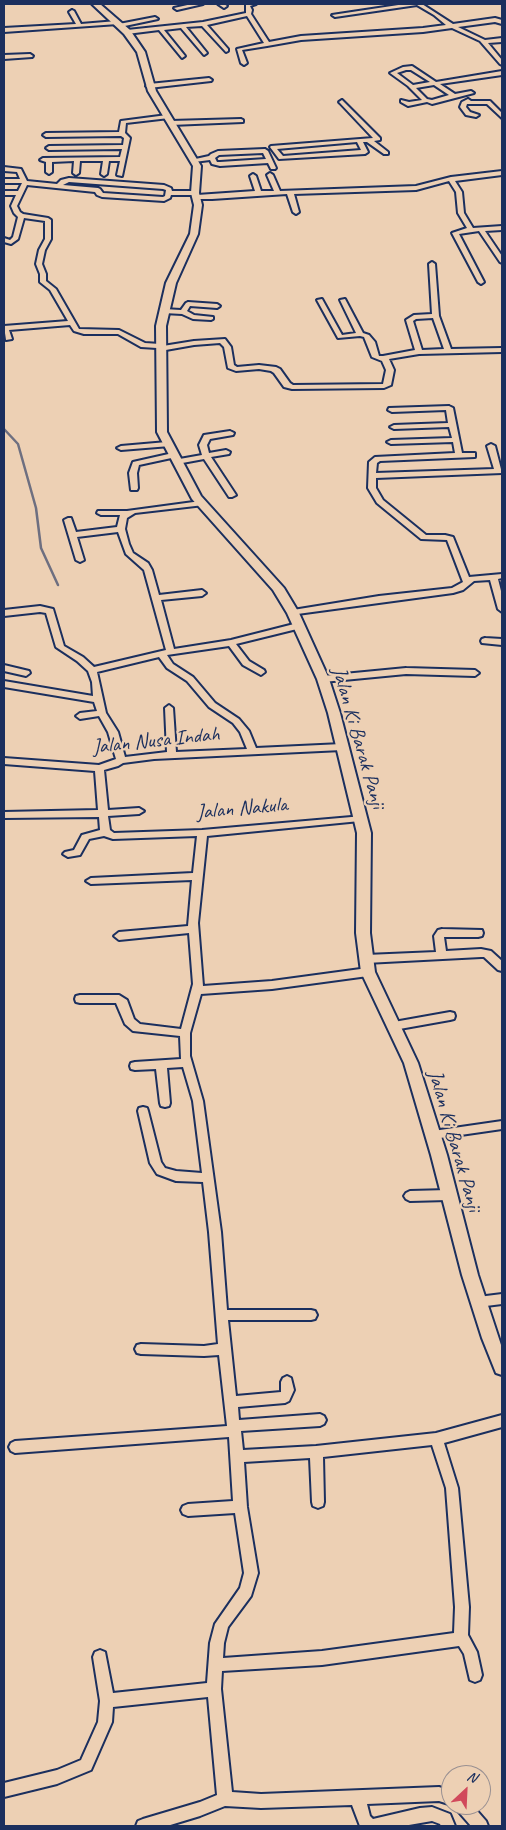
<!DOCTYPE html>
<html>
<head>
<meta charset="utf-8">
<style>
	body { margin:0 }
	#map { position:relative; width:506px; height:1830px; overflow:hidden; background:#edd0b4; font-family:Caveat,sans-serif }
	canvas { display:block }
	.frame { position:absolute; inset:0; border:5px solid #1b2f5e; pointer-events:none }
	.north { position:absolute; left:441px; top:1765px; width:50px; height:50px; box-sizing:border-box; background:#edd0b4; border:1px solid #999092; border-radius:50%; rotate:25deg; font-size:14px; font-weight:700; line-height:20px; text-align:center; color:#1b2f5e }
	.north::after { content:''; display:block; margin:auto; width:18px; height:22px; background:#d1495b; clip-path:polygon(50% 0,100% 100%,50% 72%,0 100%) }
</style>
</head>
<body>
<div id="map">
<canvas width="506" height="1830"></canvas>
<div class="frame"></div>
<div class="north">N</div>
</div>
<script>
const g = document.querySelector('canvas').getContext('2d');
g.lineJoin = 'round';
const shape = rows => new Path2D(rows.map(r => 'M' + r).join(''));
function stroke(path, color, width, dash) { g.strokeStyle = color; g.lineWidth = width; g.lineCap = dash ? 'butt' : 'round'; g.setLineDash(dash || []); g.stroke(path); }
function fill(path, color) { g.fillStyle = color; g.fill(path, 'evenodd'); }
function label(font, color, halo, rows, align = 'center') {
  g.font = font + ' Caveat,sans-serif'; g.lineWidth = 4.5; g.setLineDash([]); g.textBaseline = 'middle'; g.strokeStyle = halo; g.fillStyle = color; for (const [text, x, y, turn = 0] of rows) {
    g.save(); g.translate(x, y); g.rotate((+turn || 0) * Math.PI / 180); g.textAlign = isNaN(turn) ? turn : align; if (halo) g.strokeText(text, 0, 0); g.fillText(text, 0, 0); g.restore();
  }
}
stroke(shape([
	[4,429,18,444,36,508,41,548,58,585]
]), '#6e6f80', 2.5);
const street = shape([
	[192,4,203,4,177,10,174,8,192,4],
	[218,4,224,4,227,6,224,8,218,4],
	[246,4,256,4,250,6,252,10,251,14,269,42,301,36,423,28,446,25,434,15,417,5,335,17,332,15,405,4,422,4,453,24,495,18,502,20,502,24,495,22,458,27,485,40,502,38,502,42,488,43,502,60,502,65,500,64,480,41,452,28,423,32,301,40,267,46,242,50,247,63,244,65,241,63,237,49,264,43,247,16,207,25,228,49,228,51,226,52,202,26,186,27,207,53,204,55,181,28,164,30,185,56,182,58,159,30,127,34,124,32,127,30,203,22,246,13,246,4],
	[72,10,74,11,81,24,117,21,119,24,155,17,158,19,120,27,118,24,4,32,4,28,76,24,69,12,72,10],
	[30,54,33,56,32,57,4,59,4,55,30,54],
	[412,66,436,82,502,71,502,75,440,84,455,94,471,91,474,93,432,104,427,102,408,106,401,102,401,100,409,102,422,100,408,86,390,73,403,67,412,66],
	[406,70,411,70,430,82,413,85,397,73,406,70],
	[434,85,449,95,432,100,427,99,416,88,434,85],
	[209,78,212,80,211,81,149,88,146,86,149,84,209,78],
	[468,99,471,101,490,101,502,113,502,118,487,104,467,104,466,107,470,112,479,115,476,117,466,115,460,107,462,102,468,99],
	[342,100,380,138,380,140,374,141,388,152,388,154,384,154,367,142,363,142,368,152,365,154,279,159,270,147,271,146,373,138,340,103,339,102,342,100],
	[357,142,361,150,283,156,277,149,357,142],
	[167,115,169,116,169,118,126,123,125,133,130,138,122,176,117,175,120,161,109,161,107,174,104,176,101,174,103,161,80,161,79,173,76,175,73,173,74,161,52,162,52,172,49,174,46,172,46,162,40,160,43,158,120,157,122,149,49,150,46,148,49,146,123,145,124,138,121,136,46,137,43,135,46,133,119,132,121,121,167,115],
	[241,119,243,120,243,122,171,125,168,123,171,121,241,119],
	[265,149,268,151,276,168,275,169,271,169,268,163,220,166,212,164,210,160,194,162,191,160,209,156,211,154,218,151,265,149],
	[263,153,266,159,220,162,217,162,215,158,219,155,263,153],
	[4,167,21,169,27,181,57,184,61,180,69,178,164,185,171,188,172,191,195,191,198,193,195,195,171,195,170,198,164,201,102,197,97,195,95,192,27,185,17,206,20,212,23,214,48,218,51,220,51,239,45,250,42,264,46,274,46,281,56,289,79,329,119,330,145,343,160,344,163,346,194,341,225,339,231,347,234,365,237,367,259,365,276,367,280,369,290,383,293,385,383,384,386,370,382,361,372,357,364,337,360,336,338,338,317,300,322,299,342,335,356,333,340,300,345,299,363,333,369,335,375,342,379,356,383,356,415,350,406,320,414,315,432,314,429,264,432,262,435,264,439,316,451,349,502,348,502,352,419,354,389,359,394,370,391,385,384,388,292,389,284,387,274,373,271,371,259,369,236,371,228,368,224,347,220,343,194,345,160,351,157,351,157,348,141,347,118,334,84,334,74,331,70,325,9,330,12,339,6,340,4,326,68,321,50,290,40,282,40,274,36,264,39,250,45,239,45,221,24,218,18,239,11,244,4,242,4,238,10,240,13,237,18,217,14,213,11,206,16,195,4,195,4,191,18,191,22,183,4,183,4,179,20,179,17,172,4,171,4,167],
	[69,182,163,189,166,190,165,196,163,197,103,193,100,189,98,188,63,185,69,182],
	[433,318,444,349,422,350,413,321,416,319,433,318],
	[502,171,502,175,455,181,462,192,464,213,473,228,502,226,502,230,485,231,502,256,502,263,500,262,479,231,459,234,484,282,481,284,478,282,452,233,467,228,458,213,456,192,449,181,416,190,294,194,299,212,296,214,293,212,287,194,212,199,197,199,194,197,197,195,255,191,250,176,253,174,256,176,261,191,274,191,267,175,270,173,273,175,280,191,416,186,451,177,502,171],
	[188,302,217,304,220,306,217,308,190,306,187,311,194,315,213,317,213,319,211,320,193,319,182,314,164,313,161,311,164,309,181,310,186,303,188,302],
	[449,406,453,408,462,453,475,453,475,457,380,461,377,463,376,473,494,469,487,446,491,444,495,446,502,473,376,478,376,488,383,500,426,535,445,535,453,537,469,577,502,574,502,578,498,579,502,595,502,612,498,609,490,580,474,581,463,590,453,593,290,615,289,613,293,610,379,596,452,588,463,582,447,540,421,539,377,503,368,488,369,462,375,457,455,453,453,442,391,444,387,442,391,440,452,438,449,427,394,429,390,427,394,425,448,423,446,410,392,412,388,410,389,408,449,406],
	[230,431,234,433,233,435,210,439,207,445,209,453,226,450,230,452,229,454,211,457,236,495,232,497,229,497,204,459,177,464,173,462,174,460,202,455,199,445,204,435,230,431],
	[167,442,170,442,170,446,121,450,117,448,121,446,167,442],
	[173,453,177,455,176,457,139,465,137,473,138,488,137,490,131,490,129,473,133,462,173,453],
	[201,501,205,503,204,505,135,513,127,518,125,529,129,544,133,553,148,563,152,570,159,595,202,590,206,593,202,596,161,600,174,649,231,640,298,623,302,626,301,628,236,644,249,661,264,670,265,672,261,675,243,665,229,646,167,655,173,664,193,677,215,703,239,719,249,731,256,748,342,744,347,747,342,750,154,759,123,763,118,766,104,770,108,810,139,808,144,811,139,814,108,816,110,830,114,833,202,830,363,816,365,818,360,821,207,836,198,923,203,986,272,981,368,968,372,969,373,972,372,975,368,976,272,989,201,994,190,1033,190,1056,203,1101,221,1232,227,1310,311,1310,315,1311,317,1315,315,1319,311,1320,228,1320,236,1396,281,1392,281,1382,283,1378,287,1376,291,1378,294,1390,289,1401,285,1403,238,1407,239,1420,320,1414,324,1416,326,1420,324,1424,320,1426,241,1431,243,1450,316,1446,436,1433,502,1415,502,1427,444,1443,458,1488,469,1607,468,1635,477,1652,482,1675,480,1680,475,1682,470,1680,464,1654,459,1646,322,1665,222,1671,221,1689,232,1792,261,1794,439,1787,451,1791,452,1805,439,1801,367,1804,370,1816,373,1819,420,1808,432,1807,450,1814,455,1826,441,1826,440,1824,432,1821,403,1826,360,1826,352,1805,261,1808,225,1806,200,1816,167,1826,136,1826,138,1821,143,1819,200,1802,217,1795,208,1697,113,1707,112,1722,91,1770,57,1784,4,1797,4,1783,57,1770,81,1760,98,1722,100,1701,93,1657,95,1652,100,1650,105,1652,113,1693,207,1683,210,1643,215,1624,240,1588,244,1573,235,1513,188,1516,183,1514,181,1510,183,1506,188,1504,233,1501,229,1437,15,1453,11,1451,9,1447,11,1443,15,1441,227,1426,219,1355,204,1356,141,1354,137,1353,135,1349,137,1345,141,1344,204,1346,218,1344,209,1232,203,1182,176,1181,157,1174,150,1163,138,1111,139,1108,143,1107,147,1108,148,1111,161,1162,165,1168,176,1171,202,1173,193,1101,183,1067,167,1068,170,1103,169,1106,165,1107,161,1106,160,1103,156,1069,135,1070,131,1069,130,1066,131,1063,135,1062,181,1059,180,1036,133,1031,125,1024,116,1003,80,1003,76,1002,75,999,76,996,80,995,119,995,127,1000,134,1019,140,1024,181,1029,193,984,189,933,119,940,114,936,119,932,188,926,192,880,91,884,86,881,91,878,193,873,197,836,113,839,104,836,89,839,80,855,68,857,63,854,65,852,74,850,82,835,100,830,99,817,4,818,4,812,98,810,95,771,4,764,4,758,99,765,116,759,108,732,99,716,80,719,76,716,80,713,97,711,94,702,4,687,4,681,93,696,92,682,88,671,77,661,56,647,46,613,40,612,4,616,4,610,40,606,53,609,64,646,83,657,94,667,166,650,144,570,126,554,118,532,77,537,84,560,80,562,76,560,64,520,68,518,71,518,76,532,117,527,120,515,101,515,97,513,98,511,127,511,201,501],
	[159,657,167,668,187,681,209,707,233,723,240,732,247,749,176,752,173,708,169,705,165,708,167,752,125,757,118,732,106,713,97,672,159,657],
	[432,1445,446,1488,455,1607,454,1633,322,1651,223,1658,224,1643,228,1627,251,1596,258,1573,247,1507,244,1462,310,1458,312,1502,313,1506,318,1508,323,1506,324,1502,323,1457,432,1445],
	[485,638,502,639,502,645,482,643,481,641,482,639,485,638],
	[4,665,29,671,30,673,26,676,4,671,4,665],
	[406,668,475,670,479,673,475,676,406,674,323,682,319,679,323,676,406,668],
	[442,929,482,930,483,933,482,936,478,937,444,937,446,951,481,949,491,951,502,961,502,971,498,970,484,957,481,957,366,963,362,962,361,959,362,956,366,955,436,952,434,936,438,930,442,929],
	[450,1012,454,1013,455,1016,454,1019,450,1020,394,1030,390,1029,389,1026,390,1023,394,1022,450,1012],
	[502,1121,502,1129,433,1139,429,1138,427,1135,429,1132,433,1131,502,1121],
	[448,1190,452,1192,454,1195,452,1198,448,1200,410,1201,406,1199,404,1196,406,1193,410,1191,448,1190],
	[502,1294,502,1304,478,1307,474,1306,472,1302,474,1298,478,1297,502,1294],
	[455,1805,472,1805,486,1821,488,1826,471,1826,457,1810,455,1805]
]);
const secondary = shape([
	[92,4,100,4,130,30,145,52,156,91,201,166,199,193,202,205,198,234,176,283,166,326,167,432,201,496,284,588,299,613,329,679,340,713,371,833,370,933,375,972,418,1063,447,1155,478,1275,502,1348,502,1375,496,1373,482,1338,462,1275,431,1155,404,1063,361,972,356,933,357,833,328,713,317,679,287,613,273,590,192,499,157,432,156,326,166,283,190,234,194,205,191,193,193,166,148,91,137,52,124,34,92,4]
]);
stroke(street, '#1b2f5e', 4);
stroke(secondary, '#1b2f5e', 4);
fill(street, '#edd0b4');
fill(secondary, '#edd0b4');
label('21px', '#1b2f5e', '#edd0b4', [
	["Jalan Ki Barak Panji",358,738,74],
	["Jalan Nusa Indah",156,741,-6],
	["Jalan Nakula",242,809,-5],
	["Jalan Ki Barak Panji",454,1141,74]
]);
</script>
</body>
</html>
